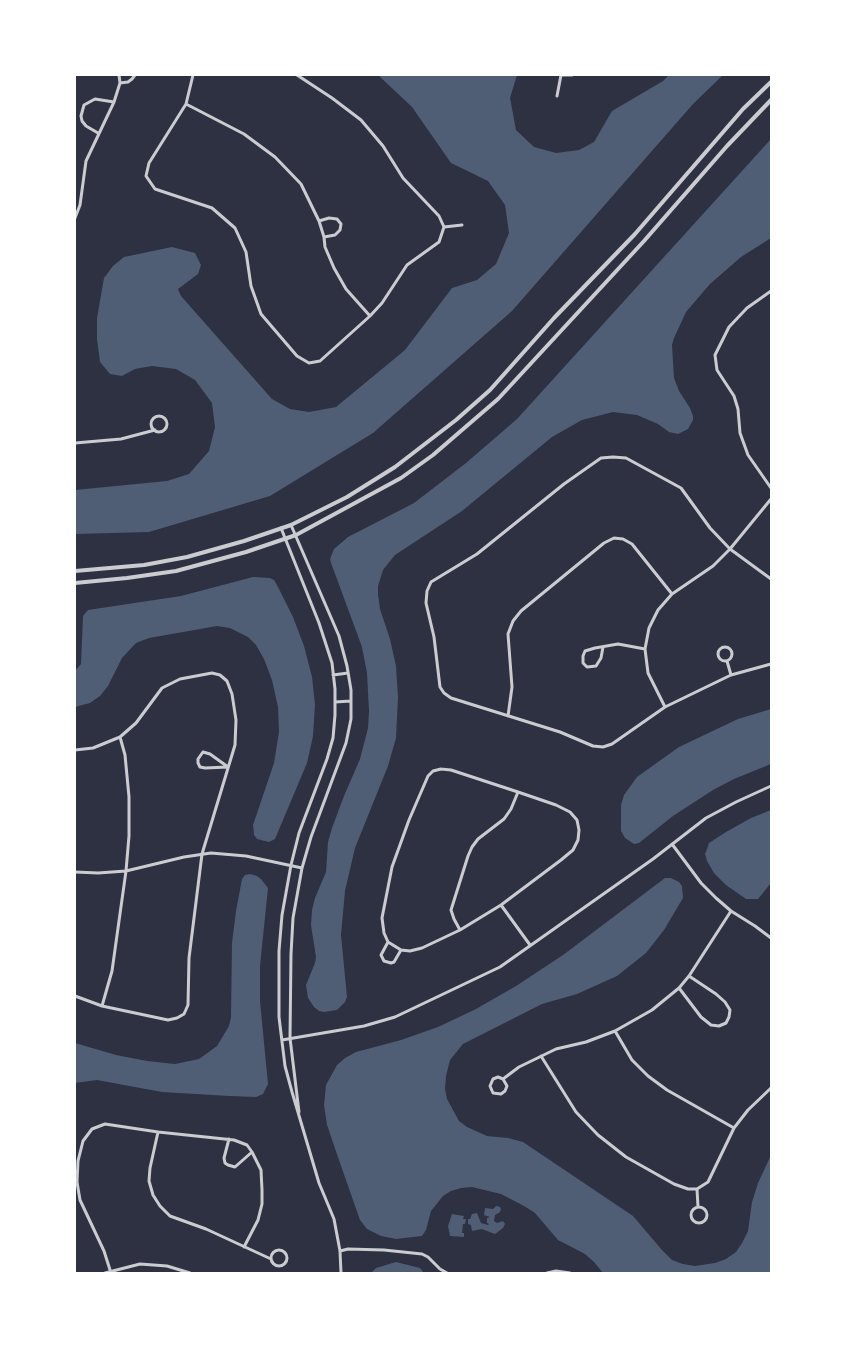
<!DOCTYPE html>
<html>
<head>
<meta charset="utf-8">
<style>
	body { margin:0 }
	#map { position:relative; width:846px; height:1348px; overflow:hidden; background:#2d3142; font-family:"Work Sans",sans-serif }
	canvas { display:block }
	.frame { position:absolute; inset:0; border:76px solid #fff; pointer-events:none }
</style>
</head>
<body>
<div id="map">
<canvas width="846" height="1348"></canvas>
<div class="frame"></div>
</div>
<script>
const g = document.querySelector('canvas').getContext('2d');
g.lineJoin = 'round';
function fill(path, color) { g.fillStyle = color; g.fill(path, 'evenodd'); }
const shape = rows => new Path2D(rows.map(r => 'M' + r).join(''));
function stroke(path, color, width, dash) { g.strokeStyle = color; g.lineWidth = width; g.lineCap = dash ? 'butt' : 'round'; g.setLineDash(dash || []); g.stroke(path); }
fill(shape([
	[378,75,517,75,510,98,516,130,534,147,556,153,579,150,594,142,612,111,663,81,669,75,723,75,693,104,512,311,373,433,270,496,149,532,75,534,75,490,167,481,189,474,209,451,215,427,212,403,195,380,176,369,152,366,135,369,122,376,110,374,100,362,97,339,97,318,104,278,113,266,124,257,172,247,195,253,201,265,198,274,178,289,181,296,272,399,290,409,309,412,336,407,405,350,452,288,477,280,496,264,509,233,505,205,488,181,451,163,412,107],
	[771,139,771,238,741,257,710,284,686,312,674,338,672,345,674,378,679,391,690,408,693,416,693,420,688,429,678,434,669,432,658,424,637,415,613,412,582,420,552,437,462,511,395,555,383,570,378,586,378,595,380,609,390,639,396,666,398,697,396,738,388,766,355,848,345,891,341,935,347,997,345,1002,337,1010,324,1012,319,1011,314,1007,308,998,306,985,315,963,316,957,311,925,312,910,315,898,326,872,328,842,332,828,344,796,360,759,368,728,369,711,367,673,362,647,331,563,330,559,334,549,348,537,414,503,466,463,517,419],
	[253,577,270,578,274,580,277,585,293,617,304,646,312,677,315,704,313,736,307,763,275,839,269,842,257,839,254,835,253,825,274,763,279,732,278,707,272,680,264,659,256,645,248,637,230,628,217,626,149,638,136,643,122,658,108,686,100,696,90,703,75,707,75,671,81,664,83,616,88,610,181,596],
	[771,709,771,764,734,779,713,790,673,816,639,843,634,844,625,838,621,831,621,805,624,795,637,777,679,747,738,719],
	[771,810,771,883,758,899,746,899,726,885,714,873,707,861,705,854,707,849,709,843,726,832,751,818],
	[250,874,257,876,261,879,268,888,260,966,260,1001,268,1084,263,1094,256,1097,229,1096,162,1092,97,1080,75,1083,75,1043,116,1055,147,1061,175,1064,199,1059,217,1046,229,1026,231,1017,232,943,236,911,242,879,245,875],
	[665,878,671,878,679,882,682,886,683,898,664,930,646,953,617,976,577,994,542,1004,463,1044,450,1060,446,1076,445,1089,447,1099,459,1121,467,1127,487,1136,508,1138,523,1142,633,1216,662,1250,672,1260,683,1264,695,1266,715,1263,726,1259,736,1252,742,1243,748,1231,752,1202,758,1183,771,1155,771,1273,603,1273,594,1262,585,1254,558,1240,535,1213,524,1206,501,1194,472,1187,461,1188,451,1191,443,1196,431,1211,426,1230,422,1236,396,1239,381,1236,367,1229,360,1220,340,1163,327,1125,324,1105,326,1085,337,1065,345,1058,356,1052,401,1040,438,1027,476,1009,516,986,563,955],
	[496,1206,500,1207,501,1209,500,1212,495,1215,494,1221,497,1223,503,1221,505,1224,503,1228,495,1234,482,1229,472,1231,471,1225,468,1224,468,1219,470,1219,472,1214,477,1213,481,1223,488,1225,489,1224,487,1223,487,1218,490,1217,484,1215,485,1208,493,1209],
	[452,1214,464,1216,463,1219,466,1219,465,1224,463,1224,462,1233,464,1233,464,1237,450,1236,448,1226],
	[396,1262,420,1268,424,1273,371,1273,376,1268]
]), '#4f5d75');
stroke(shape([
	[193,75,186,104,149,163,146,176,155,189,212,208,235,228,246,252,251,286,261,314,297,356,309,363,320,361,370,316,382,303,407,265,439,242,444,227,439,216,403,178,383,146,361,120,332,98,297,75],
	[562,75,572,75],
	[120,83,128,82,132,79,135,75],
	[557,96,561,75],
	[186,104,244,134,275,157,301,184,319,221,324,237,325,247,334,268,346,289,370,316],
	[98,133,86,126,82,121,81,116,84,105,95,99,114,102],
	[75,218,80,205,86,161,114,102,120,83,119,75],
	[319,221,329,218,337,219,341,224,340,230,335,235,324,237],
	[444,227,462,225],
	[771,291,747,308,729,327,715,355,717,370,734,396,738,409,740,433,748,455,771,488],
	'151 424a8 8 0 1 1 16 0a8 8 0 1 1-16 0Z',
	[75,443,121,439,155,430],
	[291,525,339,636,347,666,351,690,351,719,346,743,311,837,302,868,293,918,291,954,290,1038,299,1112],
	[281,528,319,623,332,663,335,689,335,715,333,738,327,759,299,833,291,865,282,915,279,951,279,1017,285,1066,292,1092,319,1183,334,1219,340,1251,341,1273],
	[771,579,730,549,710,528,681,488,626,458,613,457,601,458,564,484,477,554,431,582,427,591,426,603,434,637,440,687,444,693,451,698,560,732,593,746,603,747,612,744,665,707,731,675,771,664],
	'718 654a7 7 0 1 1 14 0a7 7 0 1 1-14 0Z',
	[603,647,601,658,596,666,587,667,583,663,583,656,585,651,595,648,618,644,645,649],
	[727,661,731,675],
	[333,675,348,673],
	[335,702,351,701],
	[665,707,648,673,645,649,649,628,658,610,672,594,713,566,730,549,771,499],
	[508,716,512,687,508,634,513,621,521,611,604,543,614,538,623,539,632,544,672,594],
	[75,750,93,748,120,737,136,723,162,688,180,679,212,673,220,675,227,681,232,694,236,720,235,745,202,854,189,958,188,1005,184,1014,177,1018,168,1020,102,1006,75,996],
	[203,752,210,754,228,767,205,768,200,767,198,763,198,759,203,752],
	[441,769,451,770,518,792,556,805,570,812,577,820,579,830,578,840,573,850,561,860,501,905,460,930,422,948,410,951,401,950,388,942,384,933,382,918,392,867,409,820,428,776,433,771,441,769],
	[672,844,701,883,716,898,731,911,755,926,771,938],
	[75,872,98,873,126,871,184,857,211,853,246,856,302,868],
	[501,905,530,945],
	[460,930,454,919,451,910,468,856,472,847,478,839,504,819,511,809,518,792],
	[388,942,381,955,384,961,391,963,394,962,401,950],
	[679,988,701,1017,711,1025,719,1026,726,1023,729,1017,730,1010,725,1002,716,994,689,976],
	[102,1006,112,971,126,871,129,836,129,797,125,755,120,737],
	[615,1031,632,1060,648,1076,667,1090,734,1128],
	[282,1040,364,1026,395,1017,500,967,653,859,706,818,736,802,771,786],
	[541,1056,576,1112,598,1135,626,1157,674,1184,688,1189,697,1189,708,1182,734,1128,748,1110,771,1088],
	[503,1079,507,1086,505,1091,501,1094,493,1093,490,1086,493,1079,498,1077,503,1079,519,1067,556,1049,586,1042,615,1031,652,1010,679,988,689,976,731,911],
	[158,1132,150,1168,149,1181,153,1195,160,1206,170,1216,206,1229,271,1259],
	[229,1139,224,1158,225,1163,228,1165,235,1167,252,1152],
	[697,1189,698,1207],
	'691 1215a8 8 0 1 1 16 0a8 8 0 1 1-16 0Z',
	'271 1258a8 8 0 1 1 16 0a8 8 0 1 1-16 0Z',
	[340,1251,348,1249,384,1250,422,1254,428,1257,440,1269,447,1273],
	[105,1273,140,1264,167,1266,190,1273],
	[111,1273,104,1251,80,1200,77,1182,78,1161,83,1141,92,1129,105,1124,158,1132,234,1140,247,1145,252,1152,261,1170,262,1190,262,1204,258,1220,244,1247],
	[547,1273,556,1271,570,1273]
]), '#caccd0', 3);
stroke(shape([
	[75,571,144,565,187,557,244,541,291,525,347,497,395,467,456,420,490,390,554,318,635,234,743,109,771,82],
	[75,583,127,578,176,571,246,552,296,535,401,478,433,455,498,399,644,241,727,146,771,100]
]), '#caccd0', 4);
</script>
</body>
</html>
